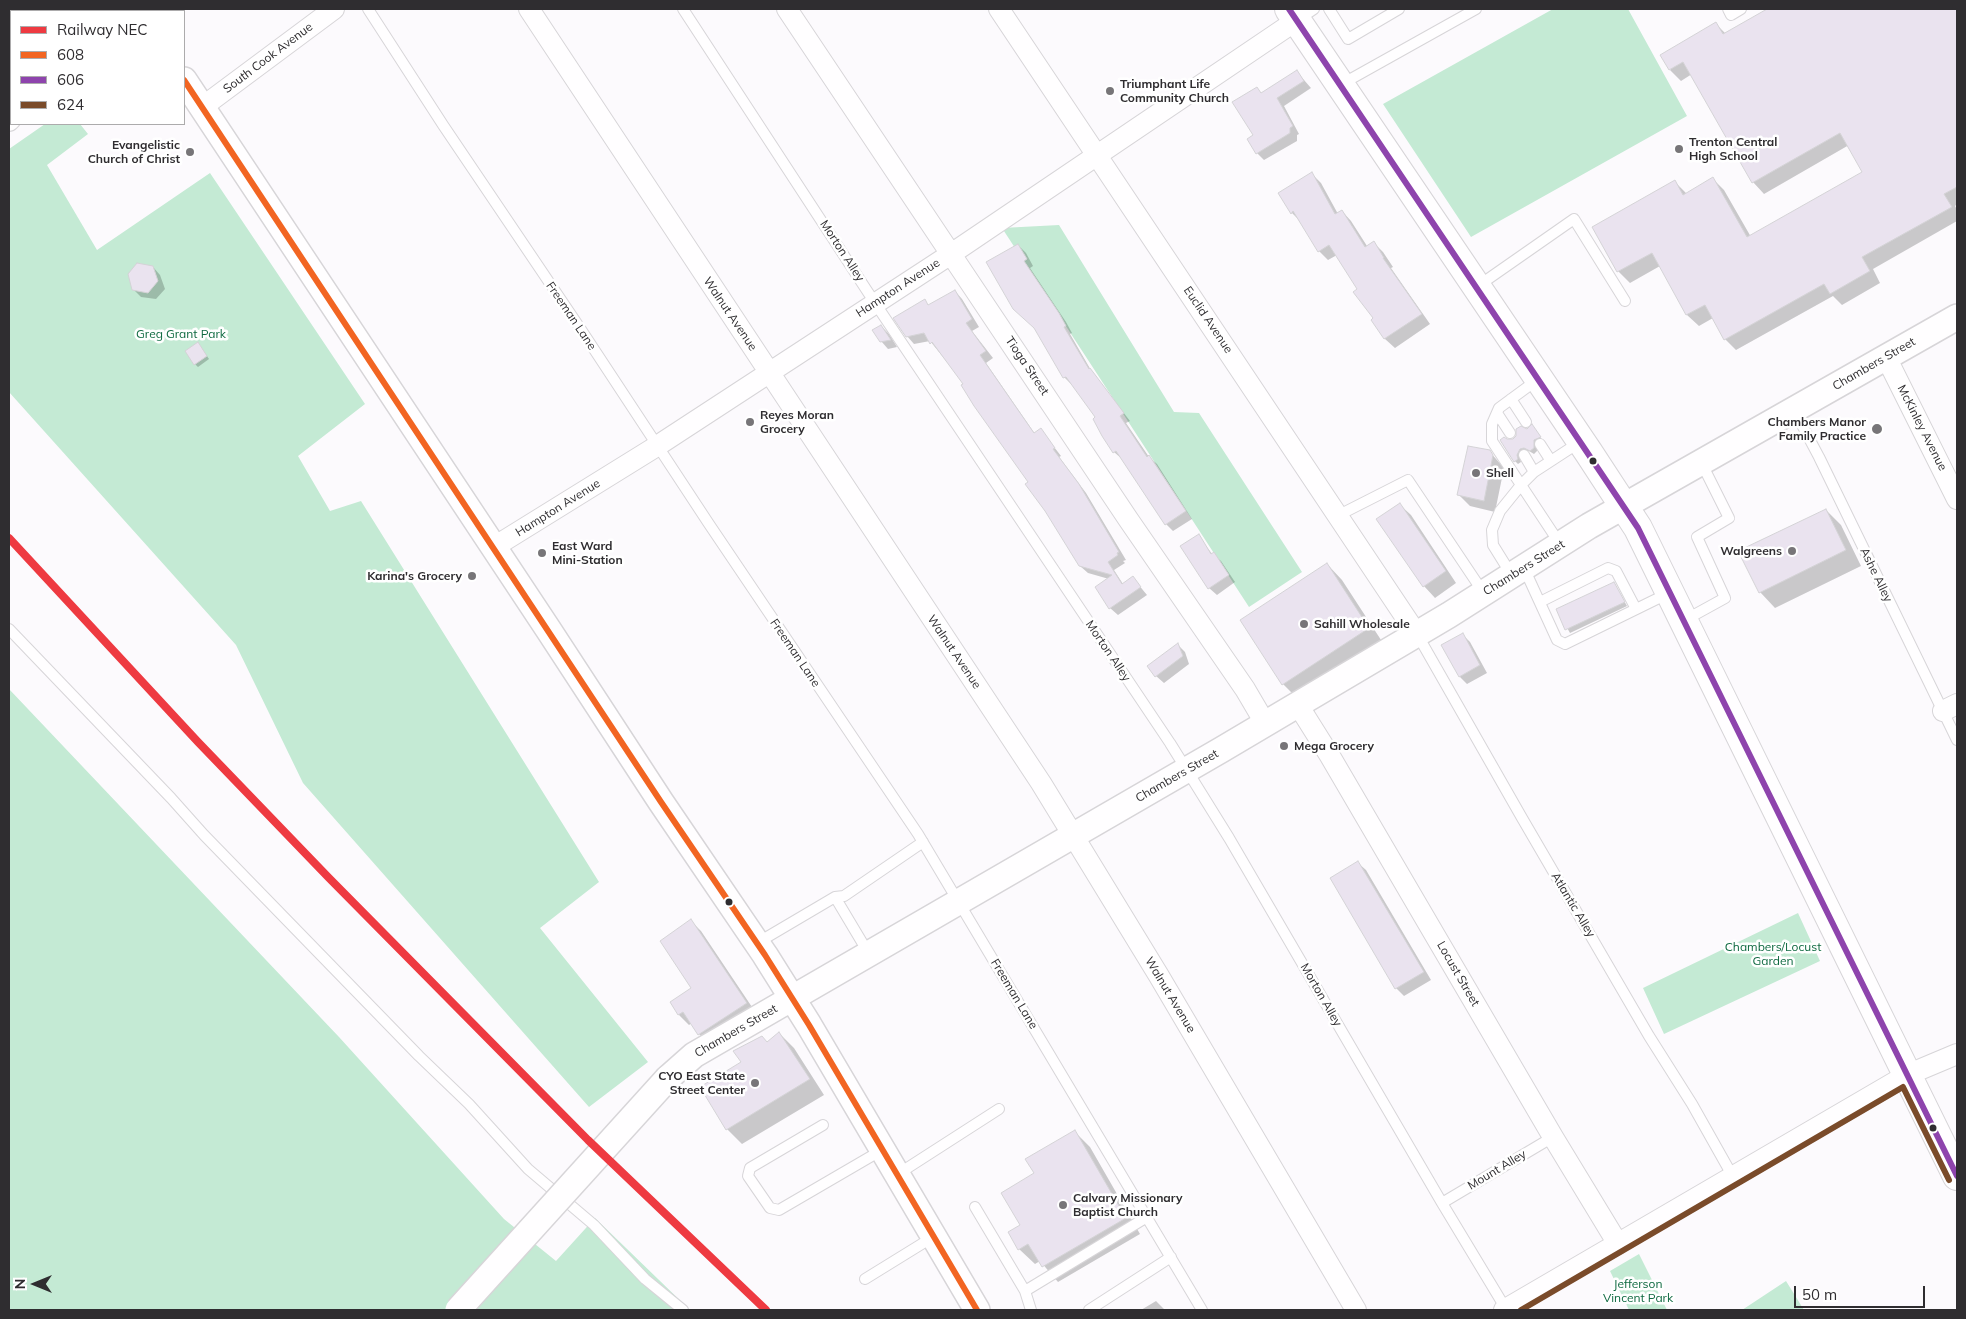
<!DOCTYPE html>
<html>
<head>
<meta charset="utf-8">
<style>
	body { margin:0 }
	#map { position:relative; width:1966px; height:1319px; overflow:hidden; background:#fcfafd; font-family:Mulish,sans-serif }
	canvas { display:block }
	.frame { position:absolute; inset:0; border:10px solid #2f2d30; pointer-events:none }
	.legend { position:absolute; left:10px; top:10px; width:175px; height:115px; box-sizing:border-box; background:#fff; border:1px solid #acabac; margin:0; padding:6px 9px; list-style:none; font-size:15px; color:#2f2d30 }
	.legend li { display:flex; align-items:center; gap:10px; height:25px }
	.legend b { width:25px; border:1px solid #acabac }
	.north { position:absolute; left:10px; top:1259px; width:50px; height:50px; -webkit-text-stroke:4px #fff; paint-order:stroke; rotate:270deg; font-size:14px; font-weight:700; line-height:20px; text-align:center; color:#2f2d30 }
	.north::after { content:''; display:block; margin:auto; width:18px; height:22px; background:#2f2d30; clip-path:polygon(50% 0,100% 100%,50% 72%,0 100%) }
	.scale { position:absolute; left:1794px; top:1286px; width:131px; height:22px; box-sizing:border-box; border:2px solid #2f2d30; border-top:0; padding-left:6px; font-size:15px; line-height:18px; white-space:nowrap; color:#2f2d30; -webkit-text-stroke:4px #fff; paint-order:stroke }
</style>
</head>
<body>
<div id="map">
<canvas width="1966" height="1319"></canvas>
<div class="frame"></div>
<ul class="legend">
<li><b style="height:6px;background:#ee3a41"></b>Railway NEC</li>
<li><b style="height:6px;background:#f26522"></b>608</li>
<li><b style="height:6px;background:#8e44ad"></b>606</li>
<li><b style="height:6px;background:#7a4b2a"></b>624</li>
</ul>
<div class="north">N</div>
<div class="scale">50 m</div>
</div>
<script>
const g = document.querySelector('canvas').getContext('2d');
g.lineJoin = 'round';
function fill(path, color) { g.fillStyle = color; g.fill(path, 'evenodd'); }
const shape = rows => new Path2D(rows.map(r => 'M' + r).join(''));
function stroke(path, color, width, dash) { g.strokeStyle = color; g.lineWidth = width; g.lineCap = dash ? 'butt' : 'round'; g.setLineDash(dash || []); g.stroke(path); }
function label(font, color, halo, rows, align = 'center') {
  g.font = font + ' Mulish,sans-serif'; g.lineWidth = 5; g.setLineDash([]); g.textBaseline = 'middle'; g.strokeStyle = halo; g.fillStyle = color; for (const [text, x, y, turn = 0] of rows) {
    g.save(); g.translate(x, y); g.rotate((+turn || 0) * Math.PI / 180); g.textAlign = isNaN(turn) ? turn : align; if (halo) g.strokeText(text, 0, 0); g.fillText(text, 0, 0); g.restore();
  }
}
fill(shape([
	[1553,9,1628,9,1687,116,1471,237,1383,104],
	[45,124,80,124,88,134,47,165,97,250,210,173,365,404,298,456,330,511,361,501,599,882,540,928,648,1062,589,1107,303,783,236,645,9,392,9,149],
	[1059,225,1174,412,1199,413,1302,572,1249,607,1002,228],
	[9,689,339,1037,504,1219,556,1261,595,1218,690,1310,9,1310],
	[1798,913,1820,961,1664,1034,1643,988],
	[1639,1254,1667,1310,1629,1310,1610,1271],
	[1786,1281,1804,1310,1742,1310]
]), '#c4ead4');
fill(shape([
	[9,9,47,9,45,11,11,11,11,67,9,68],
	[1765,9,1957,9,1957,204,1955,206,1957,210,1957,221,1873,269,1880,283,1842,305,1833,296,1736,350,1725,339,1713,318,1699,326,1687,315,1660,266,1630,283,1618,271,1594,227,1675,182,1687,194,1713,179,1724,190,1751,237,1864,172,1849,145,1764,194,1753,182,1692,74,1681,81,1670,70,1716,24,1726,34,1766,11],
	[1297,72,1311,88,1284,106,1299,134,1297,135,1297,141,1264,160,1257,153,1255,136,1256,88,1262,94],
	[1312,174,1321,183,1338,214,1342,211,1351,221,1367,246,1373,242,1383,252,1393,267,1391,268,1430,324,1395,348,1385,339,1373,320,1375,319,1359,289,1337,255,1328,260,1319,251,1300,221,1292,213,1280,193],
	[1018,245,1026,253,1033,266,1030,268,1066,322,1072,333,1070,334,1092,372,1130,421,1126,423,1149,457,1157,464,1192,519,1173,531,1166,524,1122,459,1114,452,1097,418,1073,384,1072,385,1064,377],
	[153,267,160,275,165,289,156,299,141,297,133,289],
	[955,291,962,299,979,327,972,331,993,358,986,363,1035,434,1041,430,1061,456,1059,457,1086,493,1126,560,1123,561,1125,563,1114,570,1123,584,1133,578,1147,595,1118,615,1110,608,1109,579,1088,573,1080,566,1029,482,965,384,930,341,914,344,907,336,924,301,929,306],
	[881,326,889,334,897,347,888,349,881,341],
	[201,347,209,359,198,367,195,364],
	[1532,426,1543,441,1537,444,1537,451,1534,454,1529,451,1523,452,1520,458,1521,462,1518,464,1515,461,1510,441],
	[1489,451,1504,468,1495,512,1470,506,1459,495],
	[1399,504,1411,515,1456,583,1435,598,1424,586],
	[1826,510,1841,525,1861,566,1775,608,1760,592],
	[1198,536,1213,555,1221,561,1235,582,1217,595,1209,588],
	[1327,564,1342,580,1383,643,1298,699,1283,684],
	[1614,583,1627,606,1570,633,1557,610],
	[1462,634,1470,642,1487,673,1467,684,1460,677],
	[1177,644,1185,652,1189,664,1164,683,1156,676],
	[1358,863,1366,870,1431,980,1404,996,1396,988,1332,878],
	[691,921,701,931,756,1013,709,1044,699,1034,692,1023,689,1025,679,1015,671,1003,693,989],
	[779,1033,794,1048,824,1095,742,1144,727,1129,767,1043],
	[1075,1132,1090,1147,1140,1234,1058,1282,1040,1261,1035,1264,1019,1249,1010,1232,1021,1225,1035,1174],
	[1156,1301,1165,1310,1141,1310]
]), '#0003');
const building = shape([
	[1767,9,1957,9,1957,187,1944,194,1952,207,1862,257,1870,271,1830,294,1824,284,1724,340,1705,305,1686,315,1652,253,1617,272,1592,227,1675,180,1683,195,1713,177,1747,237,1862,172,1840,133,1752,183,1683,62,1669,70,1660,55,1716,22,1723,34,1767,9],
	[1297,70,1304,81,1277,98,1293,126,1290,128,1290,133,1256,154,1247,139,1253,135,1232,102,1257,87,1261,93,1297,70],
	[1312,172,1335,214,1342,210,1365,247,1374,241,1384,258,1383,258,1422,314,1384,339,1371,320,1373,318,1353,292,1357,289,1329,245,1318,252,1293,211,1291,214,1278,193,1312,172],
	[1018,244,1027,259,1024,261,1059,313,1066,326,1064,327,1089,369,1090,368,1124,413,1120,416,1147,457,1149,455,1186,511,1165,525,1116,451,1113,453,1102,436,1093,419,1095,417,1066,377,1063,378,1034,328,1013,309,986,262,1018,244],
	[137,263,153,266,158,281,148,293,132,290,128,274,137,263],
	[955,290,972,319,966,323,986,351,980,355,1034,433,1041,428,1055,448,1053,449,1079,484,1119,552,1117,553,1118,555,1108,562,1122,584,1133,576,1141,587,1109,609,1095,587,1112,575,1079,566,1045,511,1025,484,1028,482,974,406,961,385,963,384,932,342,930,344,924,333,906,337,893,318,925,299,928,305,955,290],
	[881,325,891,340,880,342,872,330,881,325],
	[198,342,207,356,194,365,185,351,198,342],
	[1532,424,1541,437,1534,440,1534,448,1530,451,1524,448,1520,449,1517,455,1518,459,1514,462,1500,440,1504,437,1507,439,1513,439,1516,436,1516,429,1521,426,1527,429,1532,424],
	[1468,446,1490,450,1493,455,1484,501,1457,495,1468,446],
	[1400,503,1446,571,1423,587,1376,519,1400,503],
	[1826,509,1846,550,1759,593,1738,551,1826,509],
	[1199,534,1211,554,1214,552,1229,575,1208,589,1180,546,1199,534],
	[1327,563,1369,628,1282,685,1240,620,1327,563],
	[1614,582,1625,602,1565,630,1556,609,1614,582],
	[1463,633,1480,665,1459,677,1441,645,1463,633],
	[1178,643,1183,656,1155,677,1147,666,1178,643],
	[1358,861,1424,972,1395,989,1330,878,1358,861],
	[691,919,747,1003,698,1035,683,1012,678,1015,670,1002,691,988,660,941,691,919],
	[779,1032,810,1079,726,1130,700,1087,741,1062,733,1051,762,1036,767,1042,779,1032],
	[1075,1130,1126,1218,1042,1267,1028,1244,1018,1250,1008,1232,1020,1225,1001,1193,1034,1173,1025,1159,1075,1130]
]);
fill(building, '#eae3ef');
stroke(building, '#d4d3d6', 1);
const service = shape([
	[368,9,443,125,580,328,709,524,918,834,1202,1310],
	[683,9,875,303,1170,743,1229,838,1442,1203,1506,1309],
	[1329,9,1348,39,1399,9],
	[1728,9,1731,15,1741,9],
	[70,11,70,9],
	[1298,20,1314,9],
	[9,62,11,61],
	[9,80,11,83],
	[1340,85,1476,9],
	[1478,286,1574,219,1625,301],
	[1537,380,1499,408,1492,424,1492,441,1560,544],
	[1511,399,1526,422],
	[1794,410,1819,457,1957,740],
	[1497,413,1510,433],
	[1540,444,1551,461],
	[1524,455,1534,472],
	[1339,515,1408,480,1483,592],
	[1524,568,1557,640,1565,644,1669,593],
	[1511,574,1493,545,1492,530,1500,511,1521,485,1534,472,1580,442],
	[1540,602,1608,568,1616,571,1636,609],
	[1685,620,1725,598,1697,537,1729,518,1701,462],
	[9,629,171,798,204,835,419,1056,469,1104,528,1169,594,1225,645,1279,683,1310],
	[1417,634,1522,818,1649,1036,1692,1104,1732,1175],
	[835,897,869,954],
	[757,943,835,897,844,896,923,842],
	[823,1125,750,1168,748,1176,770,1208,779,1210,882,1150],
	[898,1174,999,1109],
	[1442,1203,1553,1137],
	[975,1207,1025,1291,1031,1310],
	[865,1279,933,1237],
	[1025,1291,1147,1217],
	[1089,1310,1171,1257]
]);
const minor = shape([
	[529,9,1041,783,1159,976,1356,1310],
	[787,9,1128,519,1245,689,1265,723],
	[999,9,1416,633],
	[201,108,334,9],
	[9,121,11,119],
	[1886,357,1957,499],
	[494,547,657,446,951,254,1297,20],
	[1298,705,1330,756,1553,1137,1618,1244],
	[1943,711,1957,704],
	[1504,1310,1907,1075,1957,1054]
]);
const tertiary = shape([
	[137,9,138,11],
	[184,80,548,629,661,802,765,955,809,1025,977,1310],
	[668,1078,694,1055,1221,750,1449,615,1589,526,1957,317]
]);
const primary = shape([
	[1289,9,1589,453,1638,528,1957,1176]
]);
stroke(service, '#d7d5d8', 12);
stroke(minor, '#d7d5d8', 22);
stroke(tertiary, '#d7d5d8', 28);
stroke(primary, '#d7d5d8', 30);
stroke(service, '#fffeff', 10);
stroke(minor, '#fffeff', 20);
stroke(tertiary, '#fffeff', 25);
stroke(primary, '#fffeff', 28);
const tertiaryBridge = shape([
	[458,1310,668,1078]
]);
stroke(tertiaryBridge, '#d7d5d8', 28, []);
stroke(tertiaryBridge, '#fffeff', 25);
stroke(shape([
	[184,80,661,802,765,955,809,1025,977,1310]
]), '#f26522', 6);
stroke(shape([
	[1289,9,1638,528,1957,1176]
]), '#8e44ad', 6);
stroke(shape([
	[1521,1310,1903,1087,1949,1180]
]), '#7a4b2a', 6);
stroke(shape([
	[9,538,198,742,329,878,588,1140,766,1310]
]), '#ee3a41', 8);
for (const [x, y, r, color] of [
	[1110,91,5,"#777578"],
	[1679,149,5,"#777578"],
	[190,152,5,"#777578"],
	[750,422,5,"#777578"],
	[1877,429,6,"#777578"],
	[1593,461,4.5,"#2f2d30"],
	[1476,473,5,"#777578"],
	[1792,551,5,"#777578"],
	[542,553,5,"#777578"],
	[472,576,5,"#777578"],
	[1304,624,5,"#777578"],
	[1284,746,5,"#777578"],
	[729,902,4.5,"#2f2d30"],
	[755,1083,5,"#777578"],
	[1933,1128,4.5,"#2f2d30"],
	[1063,1205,5,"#777578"]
]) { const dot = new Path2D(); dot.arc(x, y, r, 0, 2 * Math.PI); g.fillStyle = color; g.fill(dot); stroke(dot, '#fff', 2); }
label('12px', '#2f2d30', '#fff', [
	["South Cook Avenue",268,58,-37],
	["Morton Alley",842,251,57],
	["Hampton Avenue",898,288,-33],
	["Walnut Avenue",730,314,56],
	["Freeman Lane",571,316,56],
	["Euclid Avenue",1208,320,56],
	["Chambers Street",1874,364,-30],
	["Tioga Street",1027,366,56],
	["McKinley Avenue",1922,428,63],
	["Hampton Avenue",558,508,-32],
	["Chambers Street",1524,568,-32],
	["Ashe Alley",1876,575,64],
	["Morton Alley",1108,651,56],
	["Walnut Avenue",954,652,56],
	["Freeman Lane",795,653,56],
	["Chambers Street",1177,776,-30],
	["Atlantic Alley",1573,905,59],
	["Locust Street",1458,974,60],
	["Freeman Lane",1014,994,59],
	["Walnut Avenue",1170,995,59],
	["Morton Alley",1321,995,60],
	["Chambers Street",736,1031,-30],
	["Mount Alley",1497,1170,-31]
]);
label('bold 12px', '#2f2d30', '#fff', [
	["Triumphant Life",1120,84],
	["Community Church",1120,98],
	["Trenton Central",1689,142],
	["High School",1689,156],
	["Evangelistic",180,145,"right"],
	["Church of Christ",180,159,"right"],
	["Reyes Moran",760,415],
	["Grocery",760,429],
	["Chambers Manor",1866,422,"right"],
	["Family Practice",1866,436,"right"],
	["Shell",1486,473],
	["East Ward",552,546],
	["Mini-Station",552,560],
	["Walgreens",1782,551,"right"],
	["Karina's Grocery",462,576,"right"],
	["Sahill Wholesale",1314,624],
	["Mega Grocery",1294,746],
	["CYO East State",745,1076,"right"],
	["Street Center",745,1090,"right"],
	["Calvary Missionary",1073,1198],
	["Baptist Church",1073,1212]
], 'left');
label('12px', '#0e6940', '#fff', [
	["Greg Grant Park",181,334],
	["Chambers/Locust",1773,947],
	["Garden",1773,961],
	["Jefferson",1638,1284],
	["Vincent Park",1638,1298]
]);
</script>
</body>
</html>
